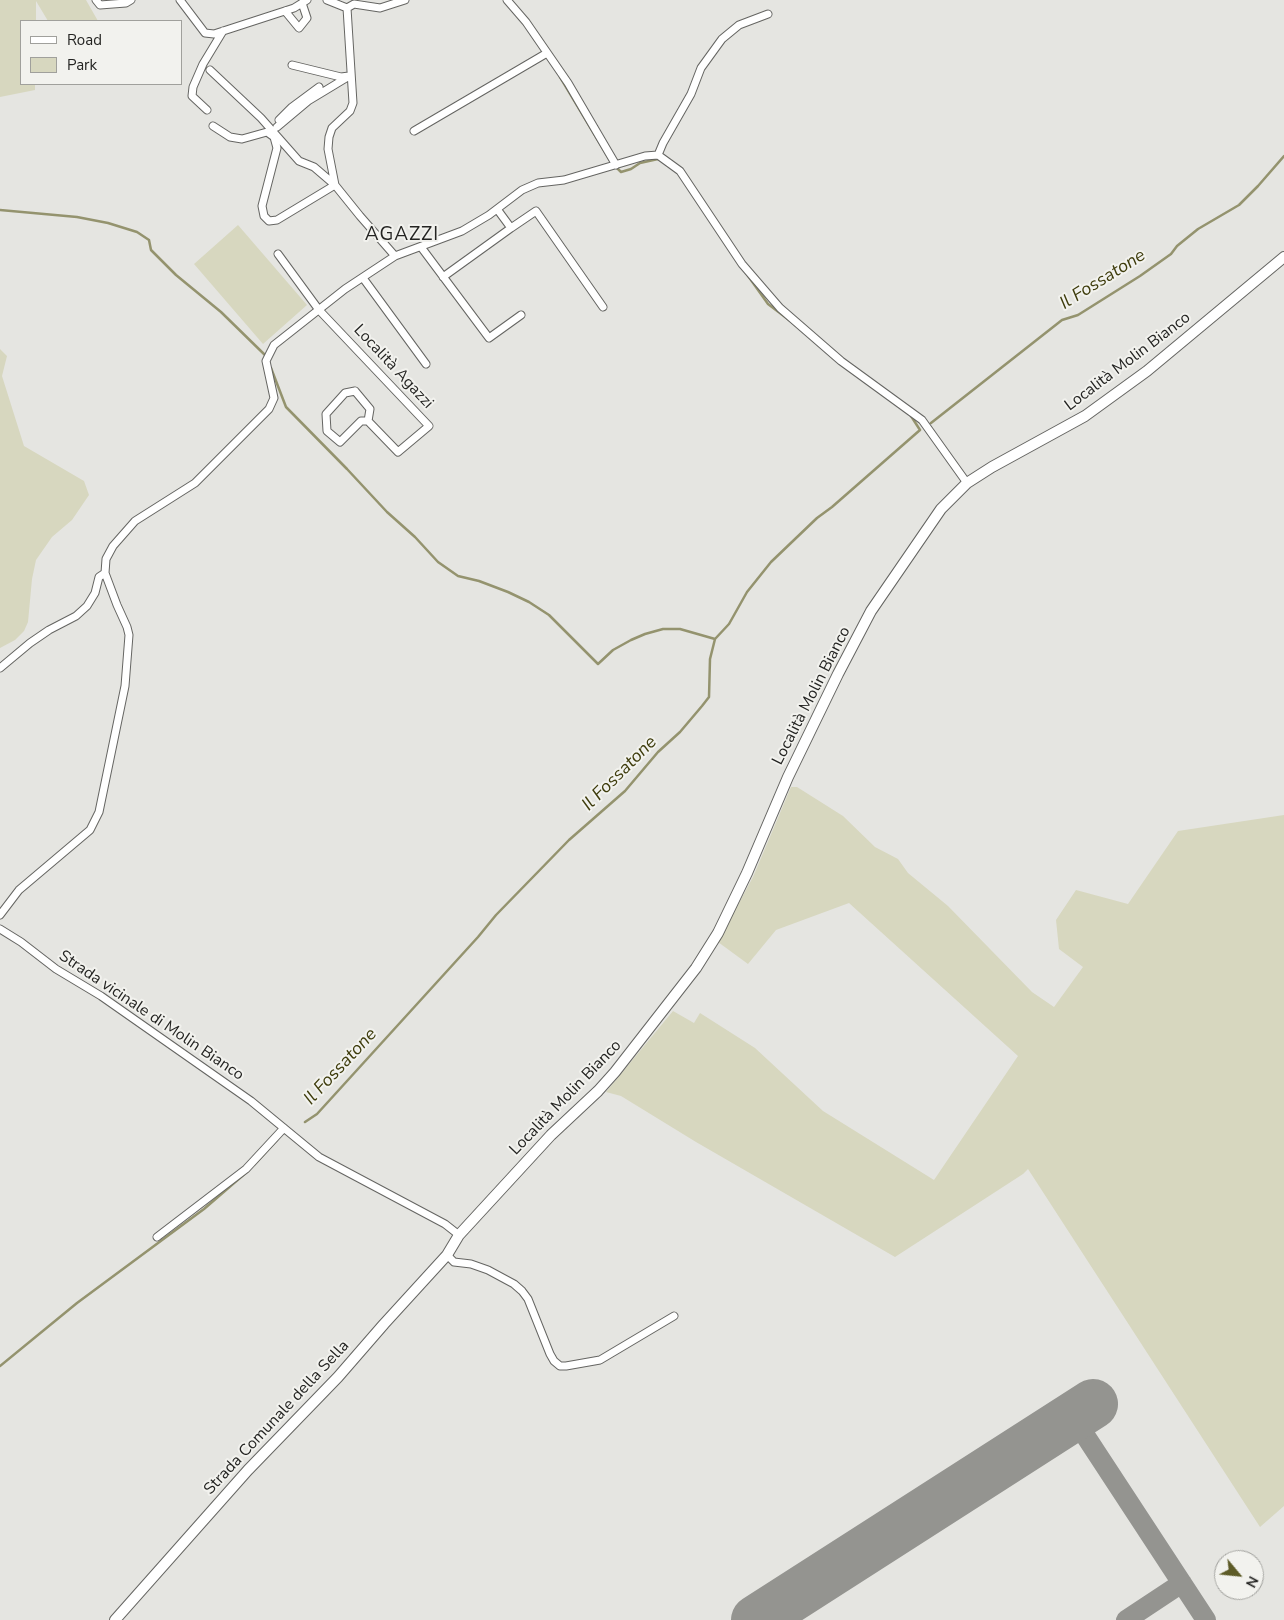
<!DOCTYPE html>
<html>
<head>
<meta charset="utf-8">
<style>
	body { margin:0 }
	#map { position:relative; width:1284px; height:1620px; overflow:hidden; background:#e5e5e1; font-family:"Nunito Sans",sans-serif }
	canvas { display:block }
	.legend { position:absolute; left:20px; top:20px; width:162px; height:65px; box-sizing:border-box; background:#f2f2ee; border:1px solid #a0a09c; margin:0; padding:6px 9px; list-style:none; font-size:15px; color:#242422 }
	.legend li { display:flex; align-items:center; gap:10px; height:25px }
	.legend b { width:25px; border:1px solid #a0a09c }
	.north { position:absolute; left:1214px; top:1550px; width:50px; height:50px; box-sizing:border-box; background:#f2f2ee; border:1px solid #a0a09c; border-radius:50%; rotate:118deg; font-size:14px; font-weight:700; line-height:20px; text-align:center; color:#242422 }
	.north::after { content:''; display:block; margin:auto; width:18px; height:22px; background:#5d5b27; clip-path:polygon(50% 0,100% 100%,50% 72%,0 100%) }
</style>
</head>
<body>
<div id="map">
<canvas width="1284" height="1620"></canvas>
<ul class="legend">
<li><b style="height:6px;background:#fff"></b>Road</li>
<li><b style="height:14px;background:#d7d7bf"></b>Park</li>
</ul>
<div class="north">N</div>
</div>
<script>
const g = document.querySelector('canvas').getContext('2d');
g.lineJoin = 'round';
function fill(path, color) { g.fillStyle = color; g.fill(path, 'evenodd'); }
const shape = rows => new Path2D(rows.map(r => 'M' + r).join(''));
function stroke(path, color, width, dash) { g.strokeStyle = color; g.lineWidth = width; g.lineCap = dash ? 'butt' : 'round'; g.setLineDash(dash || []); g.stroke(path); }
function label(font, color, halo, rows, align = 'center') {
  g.font = font + ' "Nunito Sans",sans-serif'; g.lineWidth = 4; g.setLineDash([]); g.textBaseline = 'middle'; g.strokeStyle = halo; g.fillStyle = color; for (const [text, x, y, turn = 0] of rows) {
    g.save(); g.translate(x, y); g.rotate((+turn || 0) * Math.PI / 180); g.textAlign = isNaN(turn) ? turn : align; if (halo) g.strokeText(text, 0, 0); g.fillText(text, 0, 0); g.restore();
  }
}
fill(shape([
	[0,0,86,0,98,21,48,21,36,1,36,21,21,21,21,84,35,84,35,90,0,97],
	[238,225,307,305,263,344,194,264],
	[0,349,7,356,2,376,24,446,84,481,89,495,72,520,52,537,36,560,32,579,28,622,24,631,15,640,0,648],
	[791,787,797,787,843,816,875,847,898,859,908,873,948,906,1032,992,1054,1007,1083,967,1059,949,1056,920,1076,890,1128,904,1178,831,1284,815,1284,1506,1260,1527,1028,1169,1023,1174,895,1257,696,1142,621,1096,606,1092,673,1011,694,1023,700,1013,755,1048,823,1111,934,1180,1018,1056,849,903,776,930,748,964,718,942,753,877]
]), '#d7d7bf');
stroke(shape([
	[560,77,611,162],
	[615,166,621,172,631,169,640,163,658,159],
	[0,210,77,217,108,223,137,232,149,240,151,250,176,275,221,312,266,356],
	[746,273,768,304,793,323],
	[271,368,286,407,347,469,387,512,415,537,438,562,458,576,479,581,508,592,529,602,549,615,598,664,613,650,631,640,645,634,663,629,680,629,715,639],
	[931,423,1062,320,1078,315,1140,276,1171,254,1177,246,1198,229,1239,205,1258,186,1284,156],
	[305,1122,317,1114,478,937,496,915,569,840,625,791,658,752,680,732,702,706,709,697,710,659,715,639,729,624,747,592,771,562,817,518,832,507,920,430,911,416],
	[254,1165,277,1140],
	[0,1366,77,1303,204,1209,248,1171]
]), '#94936e', 2.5);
stroke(shape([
	[1073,1417,1206,1620],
	[1126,1620,1182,1583]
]), '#949490', 20);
stroke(shape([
	[756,1620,1093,1404]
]), '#949490', 50);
const street = shape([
	[96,0,100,5,126,3,131,0],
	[180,0,205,33,214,34,294,8,307,0],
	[327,0,347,8,354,4,380,8,405,0],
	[507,0,526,22,568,83,616,165],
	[347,8,353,103,350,111,332,128,329,137,328,149,335,185,360,216,395,256],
	[285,11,299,28,307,18,302,3],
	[292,65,341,77,349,76],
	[210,70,261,118,299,161,314,167,335,185,277,220,269,221,264,216,262,206,277,148,274,137,267,132,242,139,230,137,213,126],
	[207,110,192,96,193,87,203,64,223,31],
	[279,120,292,107,319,87],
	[277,127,308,101,351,75],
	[414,131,547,53],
	[658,155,663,143,691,94,701,68,722,39,739,25,768,14],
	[497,209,511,228,536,211,603,307],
	[421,247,489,338,521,315],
	[278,254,319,310,429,426,398,452,368,421],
	[443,277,511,228],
	[363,278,426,364],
	[355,391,370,409,368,421,361,421,340,442,327,431,326,414,345,393,355,391],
	[0,668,30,643,49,630,76,616,87,606,95,593,99,577,105,573],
	[0,915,19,890,90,830,99,812,125,686,129,635,127,627,117,605,105,573,106,559,113,546,135,521,195,483,269,409,274,398,266,361,274,345,345,289,395,256,462,231,489,215,522,190,538,183,564,180,645,156,658,155,680,171,742,264,780,308,841,361,922,420,967,483],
	[0,929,21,942,56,969,101,996,251,1101,319,1157,445,1224,459,1235],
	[157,1237,246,1169,284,1128],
	[447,1255,454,1262,471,1264,488,1270,514,1284,522,1291,528,1299,550,1354,554,1361,560,1366,566,1366,600,1360,674,1316]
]);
const secondary = shape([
	[115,1620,248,1470,338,1377,384,1324,447,1255,459,1235,551,1135,598,1091,615,1072,696,968,718,933,747,873,788,777,838,674,871,611,941,509,967,483,992,467,1085,416,1147,371,1284,257]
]);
stroke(street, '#656562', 9);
stroke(secondary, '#656562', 12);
stroke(street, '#fff', 7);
stroke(secondary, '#fff', 10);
label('16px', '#242422', '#f2f2ee', [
	["Località Molin Bianco",1128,362,-37],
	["Località Agazzi",393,367,47],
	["Località Molin Bianco",812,696,-63],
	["Strada vicinale di Molin Bianco",151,1016,34],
	["Località Molin Bianco",566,1098,-46],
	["Strada Comunale della Sella",277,1418,-47]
]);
label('italic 18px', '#3e3c0c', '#f2f2ee', [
	["Il Fossatone",1103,280,-32],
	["Il Fossatone",620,774,-45],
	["Il Fossatone",341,1067,-47]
]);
g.letterSpacing = '1px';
label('19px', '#242422', '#f2f2ee', [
	["AGAZZI",402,235]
]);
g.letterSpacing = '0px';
</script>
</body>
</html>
